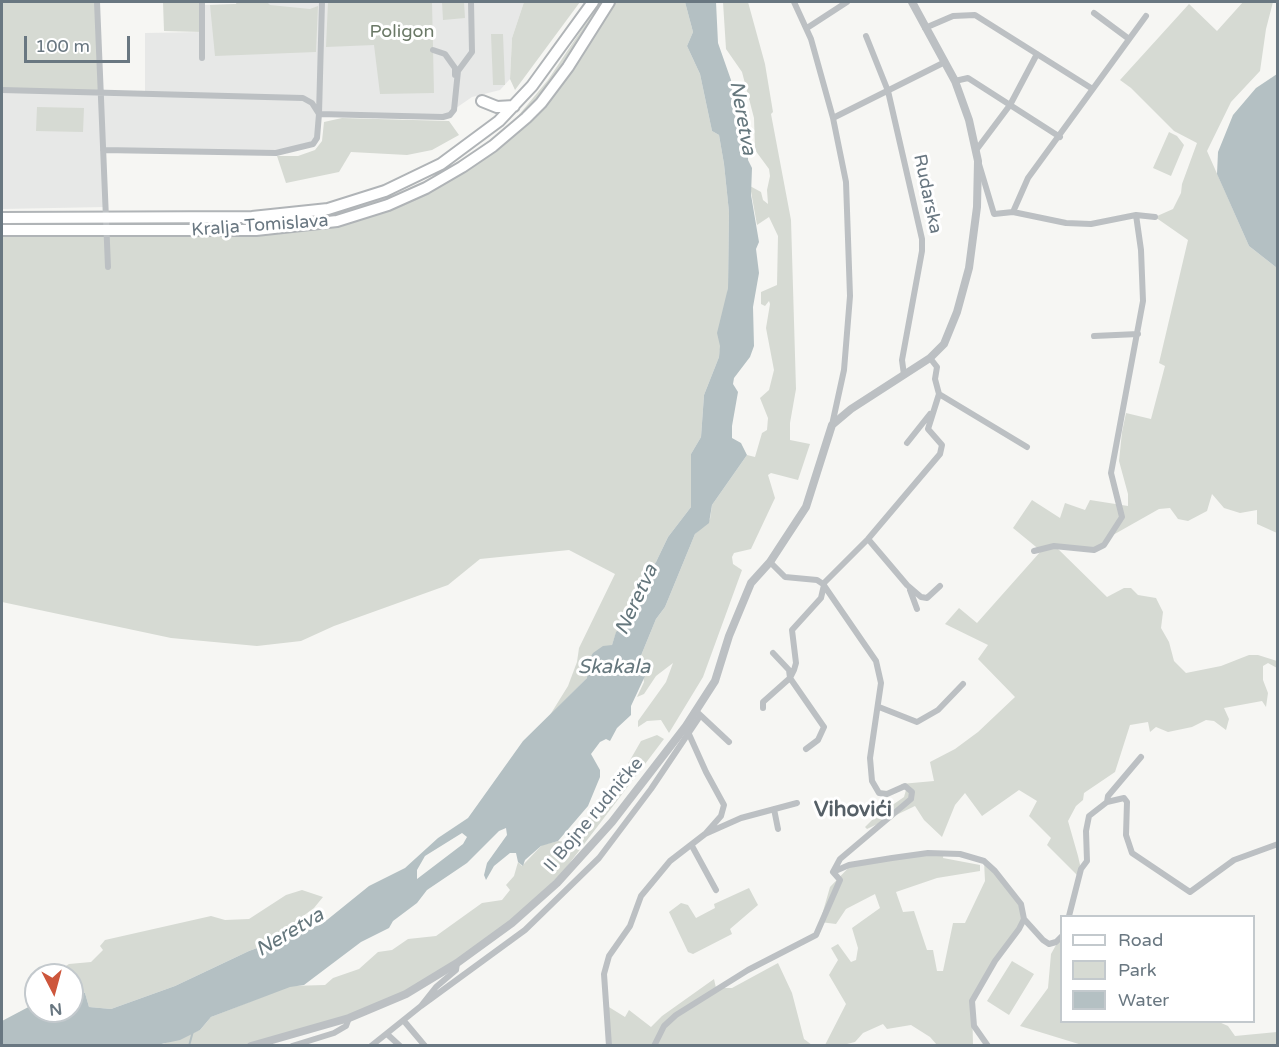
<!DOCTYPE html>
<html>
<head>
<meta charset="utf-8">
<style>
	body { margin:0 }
	#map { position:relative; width:1279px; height:1047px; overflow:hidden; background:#f6f6f3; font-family:"Varela Round",sans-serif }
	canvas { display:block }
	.frame { position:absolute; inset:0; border:3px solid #697781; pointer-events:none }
	.legend { position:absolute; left:1060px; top:915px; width:195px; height:108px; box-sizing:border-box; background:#fff; border:2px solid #c3c9cd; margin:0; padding:8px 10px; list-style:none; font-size:18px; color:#697781 }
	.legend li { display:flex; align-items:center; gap:12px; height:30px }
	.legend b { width:30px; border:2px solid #c3c9cd }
	.north { position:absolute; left:24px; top:963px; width:60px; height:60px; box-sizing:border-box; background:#fff; border:2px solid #c3c9cd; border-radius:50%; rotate:174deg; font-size:16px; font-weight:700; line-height:24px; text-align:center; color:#697781 }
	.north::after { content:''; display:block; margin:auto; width:21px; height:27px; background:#cd563c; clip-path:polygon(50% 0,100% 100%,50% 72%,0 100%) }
	.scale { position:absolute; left:24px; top:36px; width:106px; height:27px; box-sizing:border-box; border:3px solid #697781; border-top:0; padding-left:8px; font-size:18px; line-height:21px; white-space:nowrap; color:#697781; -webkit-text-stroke:4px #fff; paint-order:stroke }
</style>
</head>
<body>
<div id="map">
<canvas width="1279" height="1047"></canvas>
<div class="frame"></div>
<ul class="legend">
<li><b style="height:8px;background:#fff"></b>Road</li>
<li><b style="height:16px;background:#d6dad3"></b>Park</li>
<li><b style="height:16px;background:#b4c0c3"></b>Water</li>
</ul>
<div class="north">N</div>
<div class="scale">100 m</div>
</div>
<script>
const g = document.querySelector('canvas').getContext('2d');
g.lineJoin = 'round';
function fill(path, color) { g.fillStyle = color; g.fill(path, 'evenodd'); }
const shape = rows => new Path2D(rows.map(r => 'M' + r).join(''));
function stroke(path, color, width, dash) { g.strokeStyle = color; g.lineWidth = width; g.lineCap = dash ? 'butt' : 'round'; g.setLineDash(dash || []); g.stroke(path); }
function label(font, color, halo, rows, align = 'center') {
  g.font = font + ' "Varela Round",sans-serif'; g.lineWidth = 6; g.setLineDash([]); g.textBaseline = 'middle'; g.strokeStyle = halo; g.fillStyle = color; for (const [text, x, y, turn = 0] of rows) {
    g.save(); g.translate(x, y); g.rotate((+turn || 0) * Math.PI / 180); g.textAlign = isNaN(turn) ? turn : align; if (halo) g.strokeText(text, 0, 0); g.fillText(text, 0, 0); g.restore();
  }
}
fill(shape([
	[237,2,524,2,512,38,510,79,500,90,472,97,443,117,319,114,315,141,276,153,103,150,106,207,2,209,2,90,145,95,145,33,202,32,202,5,236,4]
]), '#e7e8e7');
fill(shape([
	[2,2,97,2,100,93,2,90],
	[163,2,202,2,202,32,164,31],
	[237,2,267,2,270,5,310,9,318,6,316,52,215,56,210,5,236,4],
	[328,2,432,2,434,93,380,94,374,45,326,47],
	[442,2,464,2,465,18,443,20],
	[524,2,580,2,515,90,510,79,512,38],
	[600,2,604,2,533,106,508,128,548,80],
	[609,2,685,2,693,32,687,46,700,74,712,131,719,135,724,164,729,212,728,288,719,357,704,395,701,437,691,454,691,507,668,537,656,562,640,583,625,624,616,633,612,645,589,660,587,678,550,715,568,686,577,662,579,648,615,574,569,550,480,559,448,585,334,626,301,641,257,646,171,638,2,602,2,230,132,231,337,221,426,188,526,118],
	[723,2,748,2,765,64,773,112,771,114,791,220,796,389,790,423,790,440,810,444,798,480,771,473,768,475,775,498,751,549,734,553,732,557,733,564,742,570,703,677,669,733,661,720,647,721,638,727,638,721,666,682,673,663,656,676,644,694,637,697,644,682,640,658,656,619,665,607,695,534,710,519,712,505,747,455,755,457,762,433,767,430,768,418,760,398,769,390,774,370,766,328,770,304,769,301,765,306,761,304,761,292,777,285,778,236,769,217,757,225,750,186,761,192,763,200,768,204,767,190,770,176,769,169,755,150,754,118,742,72,726,49],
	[1243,2,1273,2,1266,29,1260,71,1231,102,1207,151,1249,246,1277,268,1277,533,1257,524,1257,510,1240,513,1224,508,1212,494,1207,511,1188,521,1178,519,1170,508,1159,509,1113,535,1094,550,1055,546,1107,597,1124,588,1131,588,1138,595,1156,598,1163,612,1161,628,1169,642,1174,661,1186,673,1221,666,1249,655,1258,655,1277,661,1277,668,1268,663,1263,666,1263,680,1268,693,1266,707,1262,701,1224,708,1229,719,1226,730,1214,721,1206,720,1192,727,1168,732,1156,727,1150,732,1148,722,1130,725,1115,772,1084,793,1083,800,1076,806,1068,821,1078,856,1081,869,1079,877,1047,845,1051,838,1029,816,1037,801,1019,790,982,816,965,793,955,805,942,837,924,820,915,806,867,829,865,827,875,817,904,797,906,790,901,784,934,781,930,762,955,749,978,732,1015,697,978,659,988,645,945,624,959,608,977,623,1041,551,1013,528,1032,500,1060,518,1065,503,1085,510,1090,500,1128,506,1128,494,1119,461,1122,432,1126,413,1151,419,1165,366,1159,363,1188,240,1155,217,1173,209,1181,193,1182,184,1197,143,1174,131,1131,88,1120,80,1189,4,1217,31],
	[491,34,503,34,505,85,493,85],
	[37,107,84,108,83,132,36,131],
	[342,118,449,121,459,135,432,150,407,155,351,152,339,172,286,183,277,156,298,156,315,150,322,141,324,122],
	[1169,132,1177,136,1184,145,1171,176,1153,168],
	[657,735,664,739,556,881,512,923,437,975,414,985,406,994,380,1006,251,1045,152,1046,163,1044,200,1030,211,1017,290,986,325,985,333,978,359,969,378,952,392,950,408,939,436,936,482,903,502,900,510,890,506,885,514,876,518,862,522,866,542,845,558,841,566,842,614,788,641,741],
	[944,852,943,858,980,865,980,871,937,878,896,892,903,912,914,911,927,950,933,950,937,971,943,971,953,923,965,923,985,881,984,861,1017,895,1024,919,972,1001,973,1045,937,1045,930,1037,911,1025,887,1029,883,1024,863,1033,855,1042,843,1045,825,1045,846,1004,829,975,838,960,831,948,838,944,851,962,856,960,858,948,852,928,880,908,875,894,846,909,836,924,820,922,830,887,854,862],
	[749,888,758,905,730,929,732,934,693,954,688,952,669,912,681,903,688,905,696,918,715,908,714,904],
	[302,890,323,897,314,908,295,922,300,932,249,951,175,986,111,1009,89,1007,85,993,72,990,72,975,51,975,69,964,91,962,103,950,100,946,105,940,211,916,225,920,249,919,286,895],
	[1061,936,1062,1022,1219,1022,1228,1026,1235,1036,1277,1032,1277,1045,1082,1045,1020,1026,1048,988,1051,954],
	[1012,961,1034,974,1009,1015,987,1001],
	[778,963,792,993,804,1039,812,1045,609,1045,604,1004,625,1017,629,1010,651,1027,662,1016,714,979,716,988,732,988]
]), '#d6dad3');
fill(shape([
	[685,2,716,2,718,43,731,80,734,114,744,130,748,146,748,160,752,168,751,195,759,242,756,249,759,273,753,307,754,346,750,357,734,378,733,384,738,392,732,426,732,438,741,443,747,455,712,505,709,523,695,534,665,607,656,619,640,658,645,676,631,706,631,715,617,728,610,741,606,739,600,742,591,754,600,770,600,777,588,806,558,841,541,846,525,860,523,866,518,862,516,853,510,853,494,866,486,880,484,875,487,863,507,835,506,828,499,831,467,863,427,890,417,903,393,921,389,928,361,942,304,985,290,987,211,1017,200,1030,180,1040,152,1046,2,1045,2,1021,36,1003,36,1011,72,1011,72,990,85,993,89,1007,111,1009,175,986,249,951,322,924,369,886,405,868,438,838,468,818,523,741,587,678,589,660,593,653,603,646,612,645,616,632,625,624,640,583,656,562,668,537,691,507,691,454,701,437,704,395,719,357,720,346,717,333,728,288,729,212,724,164,719,135,712,131,700,74,687,46,693,32],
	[462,833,467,837,463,844,417,879,417,870,425,856],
	[1277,74,1277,268,1249,246,1217,174,1218,152,1233,115,1256,88]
]), '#b4c0c3');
stroke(shape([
	[189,1046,193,1031]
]), '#b4c0c3', 2);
const primary = shape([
	[482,101,497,107,514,106],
	[2,218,252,217,328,209,385,191,441,164,499,121,532,86,593,2],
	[2,230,256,230,337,221,388,205,426,188,462,167,493,146,526,118,541,103,568,67,609,2]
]);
stroke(primary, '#b0b4b7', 14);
stroke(shape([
	[97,2,108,267],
	[202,2,202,58],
	[794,2,811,39,833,118,846,182,850,296,844,370,832,425],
	[1094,13,1129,39],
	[807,28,847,2],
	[925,28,953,16,975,15,1091,88],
	[866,36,888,91,922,239,922,251,902,360,904,375],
	[433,50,445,54,455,68,455,75],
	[955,81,968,78,1060,137],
	[2,90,303,98,312,103,319,114],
	[319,114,443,117,450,115,454,110,458,71,472,52,471,2],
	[833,118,945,62],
	[977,149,1010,105,1037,54],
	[103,150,276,153,313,144,317,138,319,114,322,2],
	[979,164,994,214,1013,212,1066,223,1091,224,1136,215,1155,217],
	[1013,212,1028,178,1146,16],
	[1094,336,1138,334],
	[939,394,1027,447],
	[907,443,930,414],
	[868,539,907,585,921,597,927,598,940,586],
	[1034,551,1054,546,1094,550,1104,545,1122,517,1111,473,1143,301,1141,250,1136,215],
	[770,562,785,577,817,580,823,584,876,661,881,683,870,758,872,781,879,793,887,794,905,786,912,792,911,799,840,859,833,872,849,865,892,858,928,853,960,854,984,861,995,871,1021,904,1024,919,1019,929,995,961,972,1001,974,1026,988,1046],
	[823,584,868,539,940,454,942,445,928,429,939,394,935,379,937,367,930,358],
	[910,590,917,609],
	[773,653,789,670,790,678,824,727,818,740,806,749],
	[879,707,917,722,938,710,963,684],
	[763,708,763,702,790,678,794,670,796,663,792,630,821,598,824,585],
	[698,713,729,742],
	[688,732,706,772,724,805,721,816,706,833],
	[1107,802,1108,796,1141,757],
	[774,809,778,829],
	[692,846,716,890],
	[1069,916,1081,869,1087,861,1086,831,1089,816,1107,802,1124,798,1127,802,1126,835,1132,853,1190,892,1234,860,1278,844],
	[1024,919,1043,940,1049,944,1056,942,1062,936],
	[421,1006,525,930,599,858,651,789,700,716],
	[404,1021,425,1046],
	[387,1034,400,1046],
	[292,1046,334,1033,346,1026,349,1018],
	[371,1046,421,1006,436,987,456,970,457,963],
	[609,1046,604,974,609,956,630,926,641,896,670,861,705,834,741,818,797,803],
	[654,1046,664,1026,676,1015,748,970,816,935,840,880,833,872]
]), '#bcc0c3', 6);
stroke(shape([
	[251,1046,349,1018,406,994,457,963,512,923,557,883,612,822,686,726,715,681,729,636,751,583,770,562,806,507,832,425,851,409,930,358,944,344,957,312,969,268,977,207,978,161,969,120,955,81,912,2]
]), '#bcc0c3', 8);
stroke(primary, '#fff', 10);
label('18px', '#6b7967', '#fff', [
	["Poligon",402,32]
]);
label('18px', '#697781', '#fff', [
	["Rudarska",927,194,78],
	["Kralja Tomislava",260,226,-4],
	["II Bojne rudničke",594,815,-50]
]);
label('italic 20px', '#65777d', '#fff', [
	["Neretva",742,118,80],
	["Neretva",637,600,-65],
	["Skakala",614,668],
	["Neretva",290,933,-31]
]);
label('bold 21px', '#566067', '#fff', [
	["Vihovići",853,810]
]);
</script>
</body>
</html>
